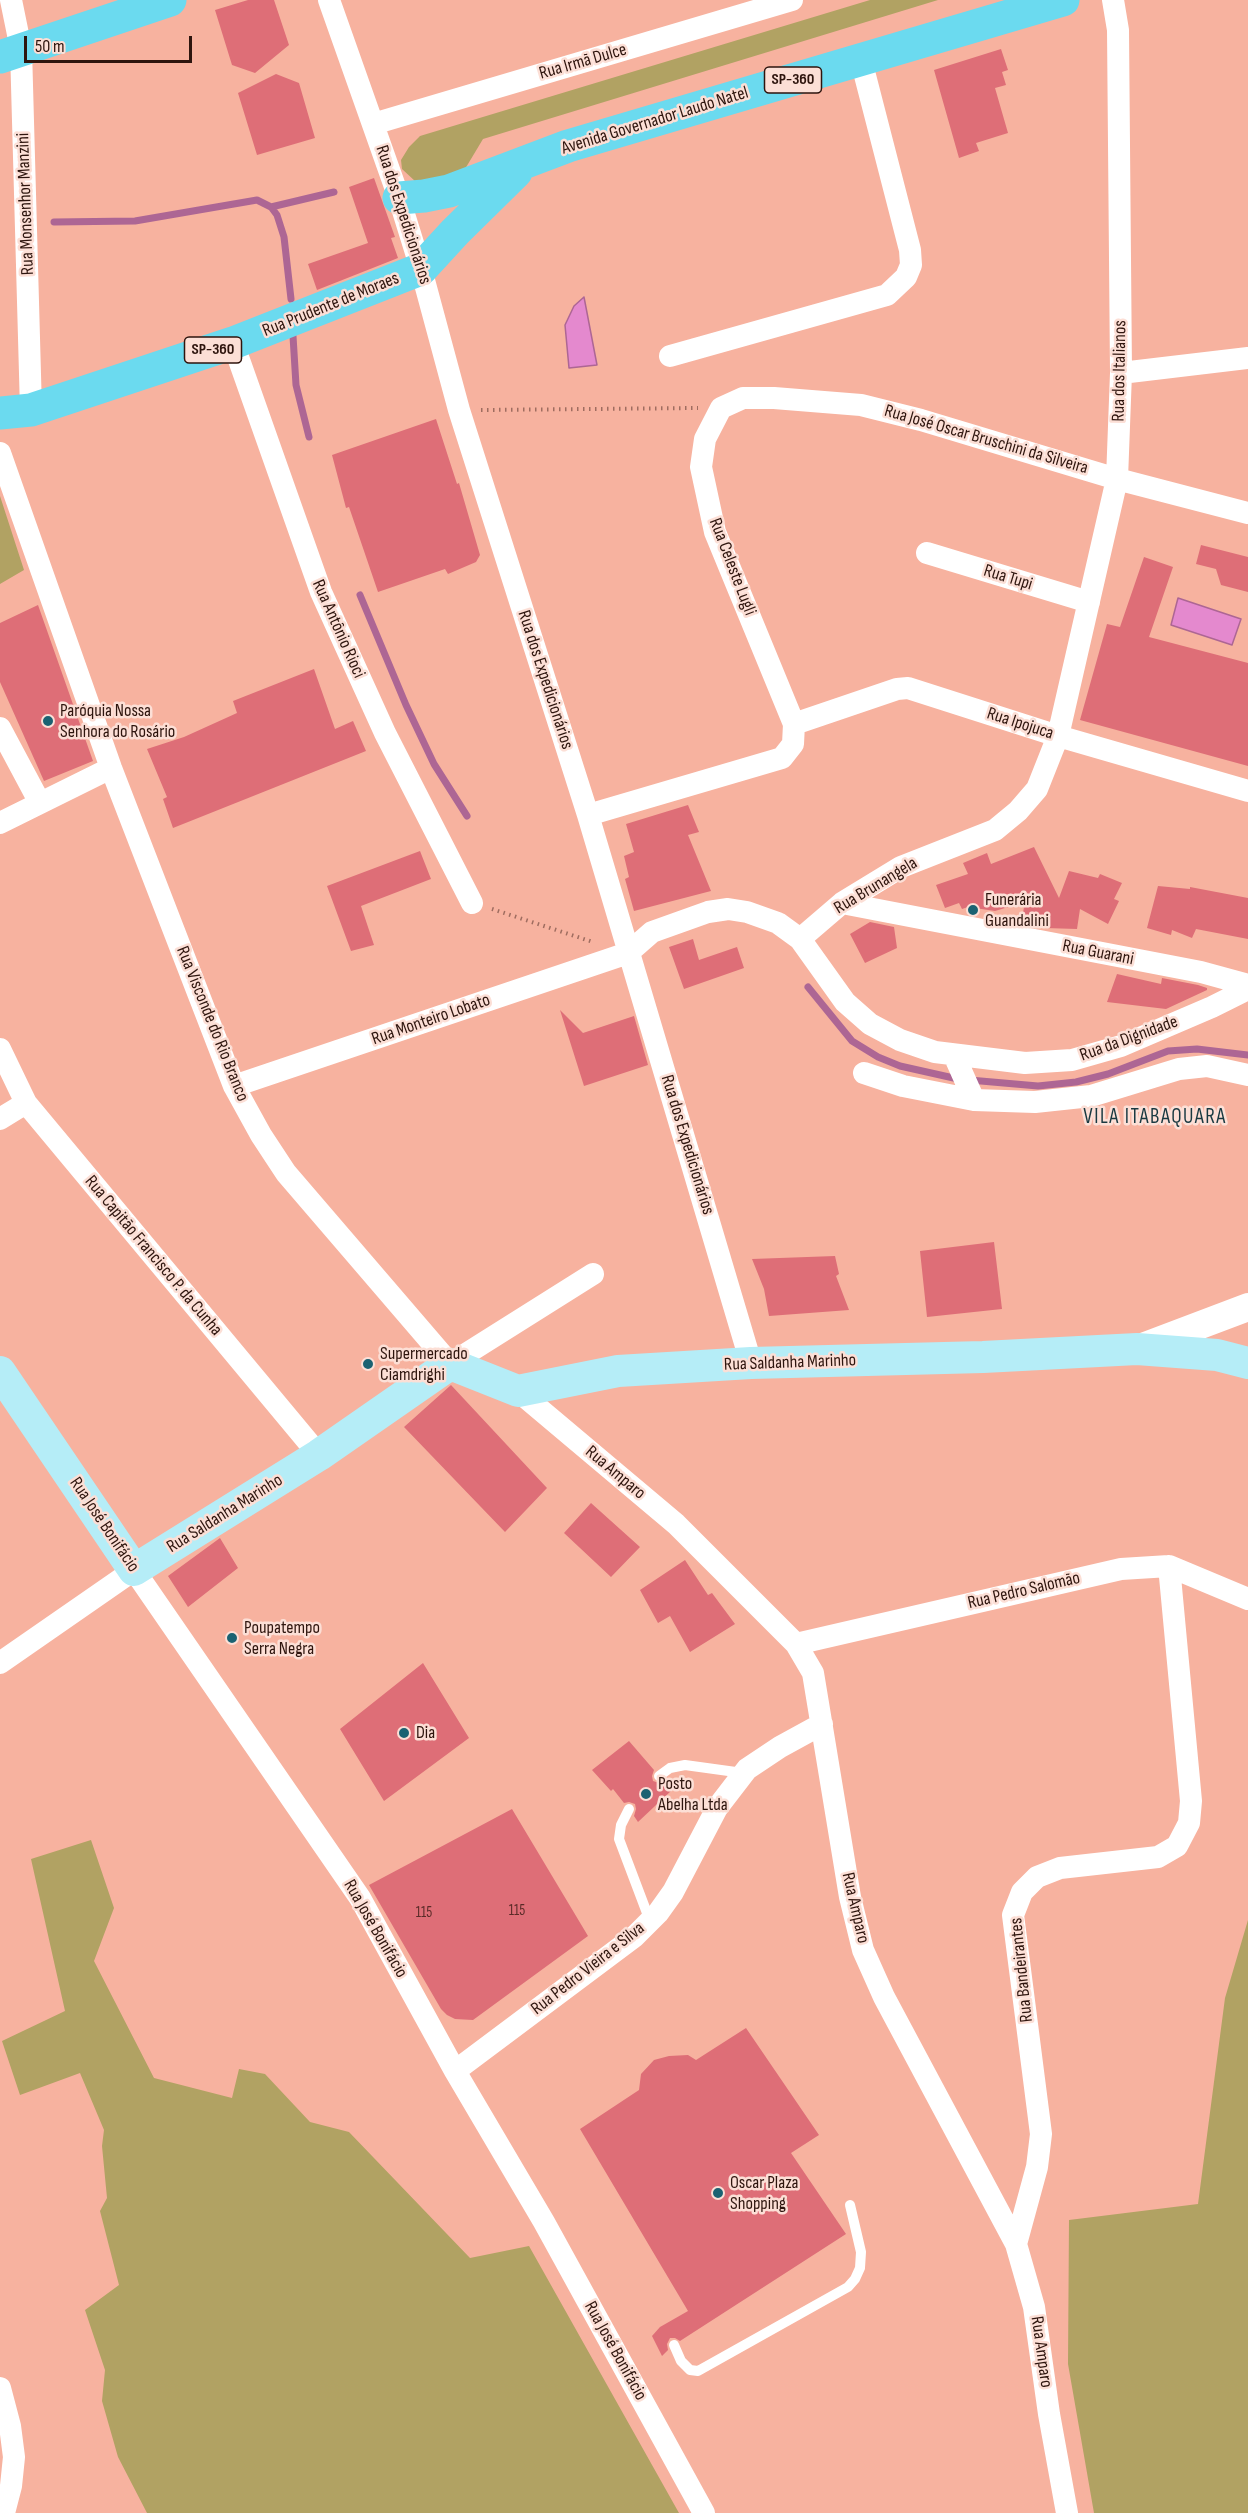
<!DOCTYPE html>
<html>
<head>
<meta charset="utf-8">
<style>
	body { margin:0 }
	#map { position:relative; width:1248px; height:2513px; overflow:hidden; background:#f7b29f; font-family:"Sofia Sans Condensed",sans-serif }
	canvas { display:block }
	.scale { position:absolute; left:24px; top:36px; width:168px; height:27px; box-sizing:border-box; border:3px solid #2e150e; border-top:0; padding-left:8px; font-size:18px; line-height:21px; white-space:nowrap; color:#2e150e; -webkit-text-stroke:4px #fcdfd6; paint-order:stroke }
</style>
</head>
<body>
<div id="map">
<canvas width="1248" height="2513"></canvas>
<div class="scale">50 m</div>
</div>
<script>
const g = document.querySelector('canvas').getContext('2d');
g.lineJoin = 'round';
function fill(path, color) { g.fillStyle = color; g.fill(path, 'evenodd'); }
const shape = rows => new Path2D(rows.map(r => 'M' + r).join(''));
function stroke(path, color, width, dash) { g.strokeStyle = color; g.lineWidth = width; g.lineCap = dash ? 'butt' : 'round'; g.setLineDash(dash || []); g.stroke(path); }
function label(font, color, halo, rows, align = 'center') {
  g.font = font + ' "Sofia Sans Condensed",sans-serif'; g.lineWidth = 5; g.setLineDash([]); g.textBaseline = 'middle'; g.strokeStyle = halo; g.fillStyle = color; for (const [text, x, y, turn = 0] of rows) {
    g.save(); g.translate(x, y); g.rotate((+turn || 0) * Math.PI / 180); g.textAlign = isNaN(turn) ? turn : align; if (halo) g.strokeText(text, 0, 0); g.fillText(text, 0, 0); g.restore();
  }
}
fill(shape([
	[870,0,938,0,483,139,465,169,428,184,416,182,402,169,401,160,409,147,420,136],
	[0,496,24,570,0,584],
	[91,1840,114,1908,94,1961,154,2078,232,2098,239,2069,265,2074,310,2122,349,2132,470,2258,529,2246,679,2513,147,2513,118,2457,102,2401,105,2370,85,2310,119,2285,100,2211,107,2198,102,2146,104,2130,80,2073,20,2095,2,2041,65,2011,31,1859],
	[1248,1920,1248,2513,1094,2513,1068,2364,1069,2220,1198,2204,1225,1998]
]), '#b1a263');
const water = shape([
	[584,297,597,365,569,368,565,325,574,306,584,297],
	[1178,598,1241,619,1232,645,1171,625,1178,598]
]);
fill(water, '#e489ce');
stroke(water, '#ad6694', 1.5);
stroke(shape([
	[271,207,334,192],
	[54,222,135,221,257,200,271,207,277,215,284,237,291,299],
	[293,336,296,385,309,437],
	[360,595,406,705,434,764,467,816],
	[808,987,852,1041,878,1057,900,1066,958,1079,1038,1086,1076,1082,1108,1074,1168,1051,1197,1049,1248,1055]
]), '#ad6694', 7);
fill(shape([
	[248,0,274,0,289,45,255,73,232,65,215,10],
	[1001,49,1008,70,1002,72,1006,85,995,88,1008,133,976,143,979,151,959,158,934,70],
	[276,74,299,83,315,138,257,155,238,93],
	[374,178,395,237,391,238,398,258,317,290,308,264,368,243,349,187],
	[436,419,457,484,459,483,480,555,476,562,448,574,445,569,378,592,349,507,346,508,332,455],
	[1201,545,1248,557,1248,592,1221,585,1216,569,1196,564],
	[1144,557,1173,567,1149,637,1248,663,1248,766,1080,720,1107,624,1120,627],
	[38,605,93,761,44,781,0,682,0,623],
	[314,669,335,729,353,721,366,751,173,828,163,799,167,797,147,749,184,737,237,713,233,701],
	[688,805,699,832,688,835,711,891,634,911,625,879,629,877,624,856,634,852,626,824],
	[1034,847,1059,898,1069,871,1098,878,1100,874,1122,883,1114,899,1119,901,1108,924,1080,909,1077,929,1045,928,1022,918,1025,902,995,911,968,907,962,909,959,903,945,908,936,885,968,874,963,863,987,853,991,864],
	[420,851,431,879,361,906,374,945,351,951,327,886],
	[1158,886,1190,889,1190,887,1248,898,1248,939,1196,929,1192,938,1172,930,1171,935,1147,928],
	[870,922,894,927,897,948,865,963,850,934],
	[693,939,699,960,737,947,744,968,684,989,669,947],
	[1117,974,1161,984,1162,978,1198,985,1207,988,1207,990,1166,1009,1107,1002],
	[560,1010,583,1033,634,1016,648,1065,584,1086],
	[994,1242,1002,1309,927,1317,920,1251],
	[835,1256,839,1274,836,1276,849,1310,769,1316,764,1289,752,1259],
	[451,1385,547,1488,505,1532,404,1427],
	[591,1503,640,1547,611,1577,564,1533],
	[220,1538,238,1568,188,1607,168,1576],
	[685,1560,708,1595,712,1593,735,1624,690,1652,670,1616,658,1623,640,1590],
	[423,1663,469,1738,384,1801,340,1729],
	[629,1741,654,1770,652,1776,653,1781,659,1783,664,1781,672,1790,638,1822,634,1816,636,1809,635,1804,629,1802,624,1803,613,1789,611,1791,592,1770],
	[512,1809,588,1936,473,2020,455,2019,447,2015,441,2009,369,1885],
	[746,2028,819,2135,791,2153,846,2234,680,2341,675,2338,670,2338,667,2344,668,2350,662,2356,652,2336,660,2327,688,2311,580,2129,639,2090,641,2074,654,2060,669,2056,688,2055,696,2060]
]), '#de6e77');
stroke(shape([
	[481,410,698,408],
	[492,909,593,942]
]), '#9f6d60', 4, [1.5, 4.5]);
stroke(shape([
	[659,1776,670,1768,685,1765,743,1773],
	[629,1809,621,1825,619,1839,650,1921],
	[674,2345,681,2361,690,2370,698,2371,848,2287,855,2279,860,2268,861,2252,850,2205]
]), '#fff', 10);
stroke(shape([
	[11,0,21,49,31,410],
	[329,0,399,198,421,269,459,410,588,815,751,1363],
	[373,124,792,0],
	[233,343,321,592,385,733,472,903],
	[670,356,887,295,906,277,911,265,910,250,861,60],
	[1121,373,1248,358],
	[0,453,111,768,234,1086,261,1135,286,1173,450,1364,593,1274],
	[927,553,1089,602],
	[794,724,897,689,908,688,1058,736,1248,791],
	[0,728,40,803],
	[588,815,782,758,793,744,794,724,715,532,701,467,705,439,721,408,743,398,774,398,861,405,921,420,1117,479,1248,513],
	[0,823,111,768],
	[842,903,1201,972,1248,985],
	[800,939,842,903,901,867,995,830,1018,811,1037,789,1058,736,1117,479,1121,373,1118,30,1113,0],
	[0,1049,26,1103,319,1455],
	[954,1055,974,1100],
	[864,1073,903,1086,974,1100,1035,1102,1091,1096,1179,1069,1207,1066,1248,1075],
	[234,1086,628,953,652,932,708,912,728,909,747,912,778,923,800,939,845,1002,870,1024,900,1040,935,1052,1025,1063,1072,1060,1121,1046,1212,1007,1248,989],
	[0,1119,26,1103],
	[518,1391,676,1524,796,1644,813,1673,850,1897,863,1950,884,1997,1016,2244,1034,2307,1049,2414,1067,2513],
	[796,1644,1121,1569,1169,1566,1248,1599],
	[0,1663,134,1570,360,1898,455,2071,544,2222,704,2513],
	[455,2071,634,1937,658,1913,673,1892,717,1808,747,1769,780,1747,822,1724],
	[1016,2244,1037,2167,1041,2134,1013,1915,1022,1892,1037,1877,1060,1868,1158,1857,1177,1846,1189,1823,1191,1801,1169,1566],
	[0,2388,10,2426,14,2457,11,2486,4,2513]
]), '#fff', 22);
stroke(shape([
	[1137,1349,1248,1307]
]), '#fff', 28);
stroke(shape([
	[0,1372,134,1570,319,1455,450,1364,518,1391,618,1371,751,1363,983,1357,1137,1349,1217,1355,1248,1363]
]), '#b5edf7', 32);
stroke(shape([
	[0,57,170,0],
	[399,198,424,196,449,191,568,146,1063,0],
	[0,413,31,410,233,343,421,269,455,232,516,172]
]), '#6bdaef', 33);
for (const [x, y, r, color] of [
	[48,721,6,"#1b6272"],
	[973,910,6,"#1b6272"],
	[368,1364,6,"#1b6272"],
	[232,1638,6,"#1b6272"],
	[404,1733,6,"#1b6272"],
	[646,1794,6,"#1b6272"],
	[718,2193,6,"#1b6272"]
]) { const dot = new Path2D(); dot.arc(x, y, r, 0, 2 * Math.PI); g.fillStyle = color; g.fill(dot); stroke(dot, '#fcdfd6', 2); }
label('15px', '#5a2b28', null, [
	["115",517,1911],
	["115",424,1913]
]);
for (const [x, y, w] of [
	[793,80,57],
	[213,350,57]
]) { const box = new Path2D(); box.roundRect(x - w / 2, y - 13, w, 26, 4.5); g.fillStyle = '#fcdfd6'; g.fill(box); stroke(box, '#2e150e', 1.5); }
label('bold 16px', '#2e150e', null, [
	["SP-360",793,80],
	["SP-360",213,350]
]);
label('18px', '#2e150e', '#fcdfd6', [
	["Rua Irmã Dulce",583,62,-16],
	["Avenida Governador Laudo Natel",655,121,-17],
	["Rua Monsenhor Manzini",26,204,-92],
	["Rua dos Expedicionários",403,215,72],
	["Rua Prudente de Moraes",331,305,-22],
	["Rua dos Italianos",1120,371,-89],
	["Rua José Oscar Bruschini da Silveira",986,440,16],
	["Rua Celeste Lugli",732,567,69],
	["Rua Tupi",1008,578,17],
	["Rua Antônio Rioci",338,629,66],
	["Rua dos Expedicionários",545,680,72],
	["Rua Ipojuca",1020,724,18],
	["Rua Brunangela",876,886,-31],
	["Rua Guarani",1098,953,11],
	["Rua Monteiro Lobato",431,1020,-19],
	["Rua Visconde do Rio Branco",212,1024,68],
	["Rua da Dignidade",1129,1039,-20],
	["Rua dos Expedicionários",687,1145,73],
	["Rua Capitão Francisco P. da Cunha",153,1256,50],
	["Rua Saldanha Marinho",790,1363,-2],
	["Rua Amparo",615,1473,40],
	["Rua Saldanha Marinho",225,1514,-32],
	["Rua José Bonifácio",104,1525,56],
	["Rua Pedro Salomão",1024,1591,-13],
	["Rua Amparo",855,1908,77],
	["Rua José Bonifácio",375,1929,60],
	["Rua Pedro Vieira e Silva",588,1969,-38],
	["Rua Bandeirantes",1022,1970,-96],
	["Rua José Bonifácio",615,2351,61],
	["Rua Amparo",1041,2352,82]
]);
label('18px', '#2e150e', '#fcdfd6', [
	["Paróquia Nossa",60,711],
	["Senhora do Rosário",60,732],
	["Funerária",985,900],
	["Guandalini",985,921],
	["Supermercado",380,1354],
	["Ciamdrighi",380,1375],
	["Poupatempo",244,1628],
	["Serra Negra",244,1649],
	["Dia",416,1733],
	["Posto",658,1784],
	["Abelha Ltda",658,1805],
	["Oscar Plaza",730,2183],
	["Shopping",730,2204]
], 'left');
g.letterSpacing = '1.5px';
label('21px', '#193941', '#fcdfd6', [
	["VILA ITABAQUARA",1155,1118]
]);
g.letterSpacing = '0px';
</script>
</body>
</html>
